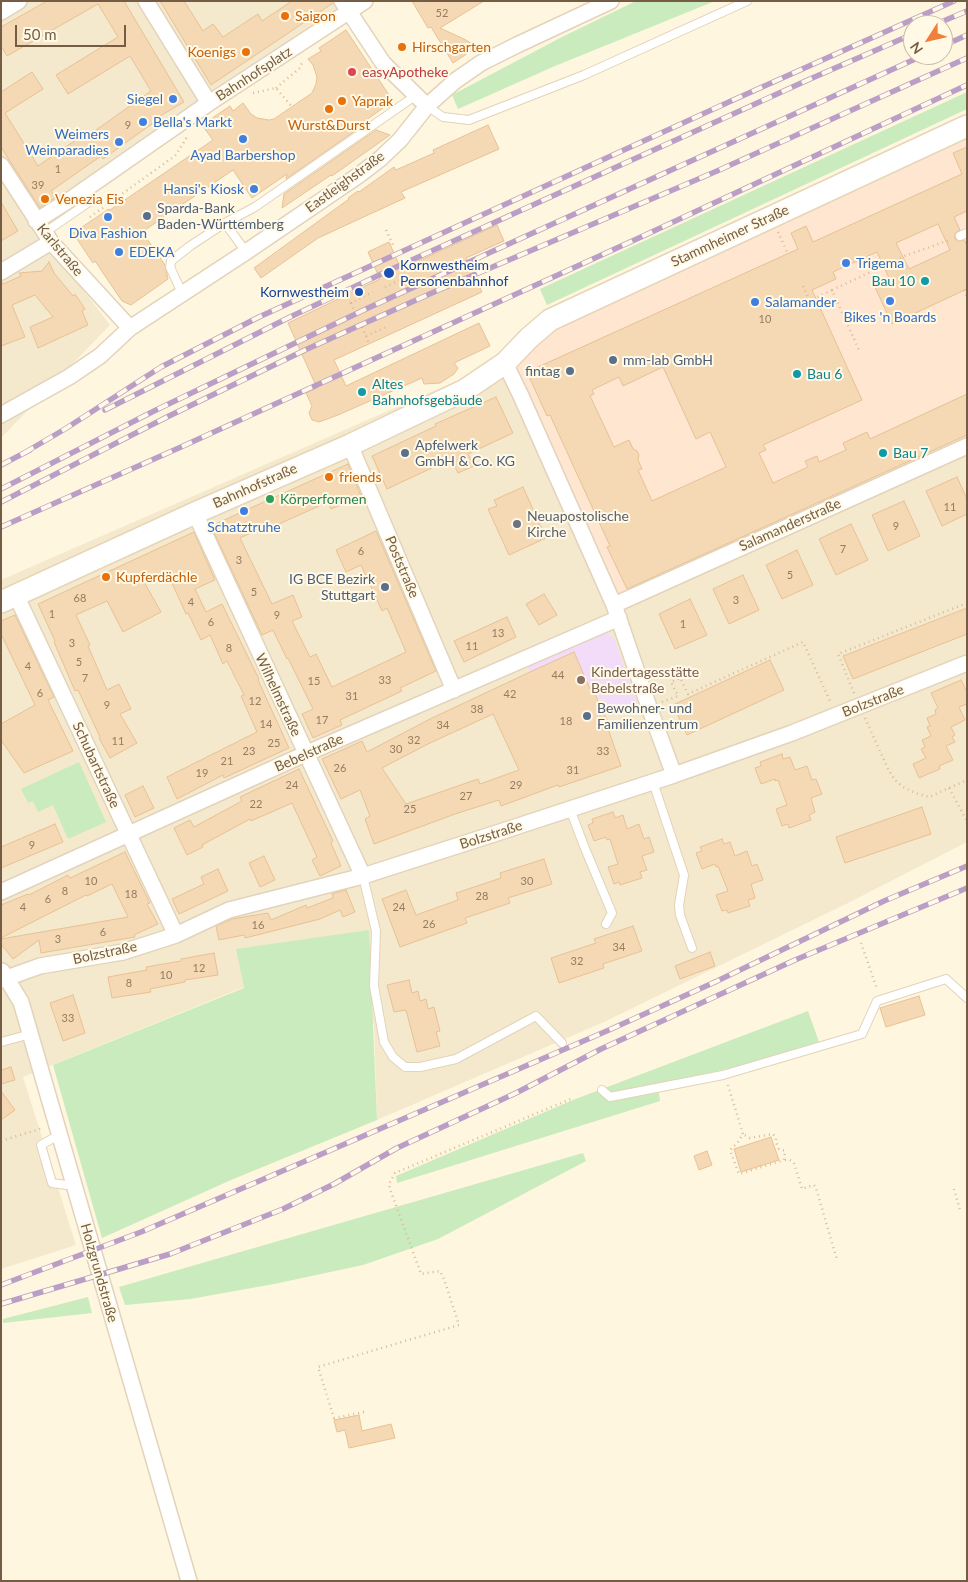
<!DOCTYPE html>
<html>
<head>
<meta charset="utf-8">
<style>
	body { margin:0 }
	#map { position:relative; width:968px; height:1582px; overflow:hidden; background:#fef6de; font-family:Lato,sans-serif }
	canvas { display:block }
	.frame { position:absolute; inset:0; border:2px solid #755d45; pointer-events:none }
	.north { position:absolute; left:903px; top:15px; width:50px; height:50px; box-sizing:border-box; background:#fff9e6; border:1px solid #c8bba6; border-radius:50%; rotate:235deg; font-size:14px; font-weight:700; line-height:20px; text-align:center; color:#755d45 }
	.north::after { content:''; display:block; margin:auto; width:18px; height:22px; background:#f07f3b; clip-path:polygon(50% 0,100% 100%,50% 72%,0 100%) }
	.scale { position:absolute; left:15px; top:25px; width:111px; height:22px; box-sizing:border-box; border:2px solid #755d45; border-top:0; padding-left:6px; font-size:15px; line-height:18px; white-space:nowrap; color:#755d45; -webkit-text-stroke:4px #fff9e6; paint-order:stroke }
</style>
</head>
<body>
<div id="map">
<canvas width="968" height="1582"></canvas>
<div class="frame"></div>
<div class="north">N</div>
<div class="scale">50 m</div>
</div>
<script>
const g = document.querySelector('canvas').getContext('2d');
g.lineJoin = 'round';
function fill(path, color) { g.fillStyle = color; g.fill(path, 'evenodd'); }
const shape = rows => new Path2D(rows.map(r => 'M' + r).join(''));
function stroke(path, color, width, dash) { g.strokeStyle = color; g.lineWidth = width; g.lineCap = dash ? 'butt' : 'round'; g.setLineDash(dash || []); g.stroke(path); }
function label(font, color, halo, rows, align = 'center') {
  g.font = font + ' Lato,sans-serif'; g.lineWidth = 4; g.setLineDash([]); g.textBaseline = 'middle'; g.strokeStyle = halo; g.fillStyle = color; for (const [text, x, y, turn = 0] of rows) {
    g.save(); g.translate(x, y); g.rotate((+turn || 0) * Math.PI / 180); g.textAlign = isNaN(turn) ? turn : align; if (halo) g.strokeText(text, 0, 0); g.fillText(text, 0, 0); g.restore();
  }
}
fill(shape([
	[1,1,349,1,208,93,31,221,110,325,1,438],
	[509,358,967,443,967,842,852,901,604,1022,377,1120,374,1024,236,949,244,987,23,1077,76,1245,1,1269,1,580]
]), '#f5e9cd');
fill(shape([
	[967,135,967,443,609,605,509,358,552,324]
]), '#ffe6d1');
fill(shape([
	[599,632,606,632,614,638,638,705,611,716,603,698,598,700,592,688,546,709,526,663]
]), '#f3dcf9');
fill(shape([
	[636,1,715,1,555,66,458,109,452,95,562,37],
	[967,92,967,109,547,305,540,289],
	[79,762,106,822,68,839,53,805,38,812,33,801,28,803,21,789],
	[369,930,377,1120,231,1180,102,1238,53,1065,244,988,236,949],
	[808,1011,819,1042,735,1067,658,1084,660,1101,397,1183,396,1176,573,1100],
	[583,1153,586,1161,438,1239,363,1265,274,1284,190,1299,125,1305,119,1287],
	[88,1297,92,1313,3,1323,3,1319]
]), '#c9ebbd');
const building = shape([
	[47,1,124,1,184,102,155,119,156,121,103,159,101,156,51,191,56,197,40,208,1,147,1,92,32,72,43,89,5,113,38,166,80,137,82,140,151,91,130,56,68,94,56,75,118,37,98,4,7,56,1,46,1,27,47,1],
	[160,1,184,1,203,31,213,24,223,37,258,14,262,21,292,1,333,1,333,3,211,85,160,1],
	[412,1,484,1,440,28,466,40,477,47,453,63,431,27,428,28,412,1],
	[346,30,393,101,359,125,362,126,286,179,287,174,252,198,233,170,142,232,165,265,168,279,131,305,122,301,95,261,93,263,73,233,109,209,110,210,213,140,202,125,230,106,233,111,243,103,251,114,257,118,269,120,274,119,312,93,316,84,317,77,313,65,308,59,321,51,319,48,346,30],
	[488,125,499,149,401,192,405,198,318,238,261,278,254,268,349,199,348,198,358,191,359,192,394,167,396,170,434,153,433,150,488,125],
	[376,130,390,135,332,176,331,175,282,208,284,194,376,130],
	[967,147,967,211,954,217,960,230,955,233,955,239,959,241,964,240,967,245,967,289,892,324,874,285,889,278,877,252,833,272,836,279,812,290,862,400,763,445,766,450,759,453,773,483,808,467,805,461,817,456,819,462,846,450,843,443,867,432,870,439,967,394,967,435,627,589,607,547,610,546,550,415,547,416,527,372,798,249,791,233,806,226,813,242,962,174,953,153,967,147],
	[938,224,950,250,909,269,896,243,938,224],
	[663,367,696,439,710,432,726,467,652,501,638,470,642,469,638,460,639,455,637,451,633,449,629,440,614,447,590,396,594,394,592,390,619,377,623,386,663,367],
	[1,202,18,231,1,241,1,202],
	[497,225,504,241,466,258,482,292,334,360,346,386,479,323,490,346,454,363,458,368,454,374,440,383,424,384,422,378,338,415,319,422,312,420,309,413,312,406,306,393,317,388,288,323,380,279,368,252,389,242,401,269,497,225],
	[49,262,54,273,73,296,75,294,85,309,82,311,88,325,38,348,30,327,53,317,35,295,12,305,25,337,1,346,1,281,3,284,21,276,19,273,42,271,49,262],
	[496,397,513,433,468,454,474,466,458,473,451,459,387,489,372,456,436,426,435,424,496,397],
	[348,464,361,496,331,509,328,502,270,528,268,525,240,538,272,604,293,595,302,617,292,621,310,657,316,654,332,687,406,652,387,608,382,611,361,565,346,572,336,550,376,531,436,671,400,688,402,691,340,720,342,725,313,738,302,714,313,709,288,658,287,659,273,630,262,635,211,526,348,464],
	[957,477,967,499,967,514,942,526,926,491,957,477],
	[523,487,546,538,509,555,488,509,497,506,494,500,523,487],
	[904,501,920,536,888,551,872,515,904,501],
	[851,524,868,560,836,575,819,539,851,524],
	[194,532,215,580,195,589,206,612,222,604,259,679,258,680,289,748,224,778,223,775,177,799,167,777,257,732,241,696,244,695,227,661,223,664,210,635,201,640,188,613,186,614,167,572,144,582,161,612,123,632,107,601,76,615,90,645,88,646,107,690,119,684,131,709,120,714,137,743,110,758,99,738,100,737,78,690,75,691,54,642,55,641,38,604,194,532],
	[797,550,813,585,782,599,766,565,797,550],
	[743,575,759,610,729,624,713,589,743,575],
	[544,594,557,615,539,625,526,604,544,594],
	[690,599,707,635,675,649,659,614,690,599],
	[967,608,967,634,853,679,843,656,967,608],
	[15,615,54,697,48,700,73,751,24,773,1,740,1,724,35,705,1,634,1,621,15,615],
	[507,617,516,637,464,662,454,641,507,617],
	[574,652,590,689,592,688,608,722,606,723,621,766,559,787,558,785,501,806,499,800,455,814,374,844,365,819,370,816,360,790,341,799,322,759,362,741,367,752,430,719,530,672,574,652],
	[493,714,519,770,480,784,478,779,406,804,382,768,428,744,493,714],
	[770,660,784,690,687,735,673,705,770,660],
	[961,680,967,692,967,704,959,707,965,720,951,727,955,735,952,737,955,742,946,746,953,760,939,766,940,769,919,778,913,764,926,758,921,749,925,747,922,740,931,736,927,727,930,726,927,718,936,714,935,710,938,708,931,693,961,680],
	[782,754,783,759,790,757,795,770,807,766,812,780,816,779,822,794,811,798,815,812,809,815,811,820,789,828,788,824,782,826,776,809,787,805,778,780,775,781,775,779,761,784,755,768,761,766,760,762,782,754],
	[299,769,333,841,331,843,341,866,320,876,312,860,317,857,292,803,251,821,250,819,202,845,203,847,187,855,174,828,190,820,194,827,242,801,240,797,299,769],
	[143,786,154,808,135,817,125,795,143,786],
	[922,807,931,834,845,863,836,837,922,807],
	[613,812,615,818,623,815,627,829,639,824,644,839,649,837,654,852,642,856,647,870,640,872,642,878,620,885,619,882,614,884,608,867,618,864,610,839,607,840,606,837,594,841,588,825,593,823,592,819,613,812],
	[55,824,63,842,1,868,1,847,55,824],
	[722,839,724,844,730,842,735,856,747,851,752,866,757,864,763,880,751,884,755,898,748,900,750,906,728,913,727,910,722,911,716,895,728,891,718,866,716,867,715,864,702,869,696,853,702,851,700,847,722,839],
	[125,852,150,903,147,904,158,924,134,935,135,937,41,953,39,940,13,959,1,944,1,939,128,917,112,884,87,896,86,895,1,938,1,905,28,894,29,895,68,875,70,878,125,852],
	[264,856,275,880,260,887,249,863,264,856],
	[544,859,552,884,508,898,510,903,465,918,467,923,400,947,382,899,406,890,416,915,458,900,456,893,501,878,500,873,544,859],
	[218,869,228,891,179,914,172,899,204,884,201,877,218,869],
	[346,890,355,912,343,917,340,910,320,919,269,932,245,938,244,935,219,940,216,926,232,919,268,913,271,920,306,905,307,908,333,898,332,894,346,890],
	[633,926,642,951,603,964,604,968,559,983,551,958,596,943,594,939,633,926],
	[710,952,715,966,680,979,675,966,710,952],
	[214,953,218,975,185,980,185,982,150,989,151,992,112,998,108,977,147,970,146,967,181,961,181,959,214,953],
	[409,980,412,993,418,991,420,1001,426,999,428,1009,434,1007,440,1031,436,1032,440,1046,417,1052,406,1010,394,1012,387,985,409,980],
	[73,995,85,1033,63,1041,50,1003,73,995],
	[919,996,925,1015,886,1027,880,1008,919,996],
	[11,1067,15,1080,1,1084,1,1070,11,1067],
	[1,1091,15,1110,1,1120,1,1091],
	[771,1137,779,1160,741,1172,734,1149,771,1137],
	[707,1151,712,1165,699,1170,694,1156,707,1151],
	[359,1415,362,1431,391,1424,395,1438,349,1448,345,1430,337,1432,334,1420,359,1415]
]);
fill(building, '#f5d8b4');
stroke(building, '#e8c194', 1);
const lane = shape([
	[427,106,443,117,469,120,584,75,747,1],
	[44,233,92,200],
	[960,236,967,233],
	[246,252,225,223,255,207,415,96],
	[182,293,170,267,171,261,190,246,225,223],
	[653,782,684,875,679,905,680,915,692,948],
	[570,809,584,846,612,913,606,924],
	[363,876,376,931,374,986,384,1042,393,1057,405,1067,420,1067,456,1059,536,1016,562,1043],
	[1,1042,31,1034],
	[602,1090,610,1097,723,1075,862,1034,877,1001,946,979,967,998],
	[59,1135,41,1145,52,1183,74,1186]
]);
const street = shape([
	[146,1,209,103],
	[342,1,383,63,427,106],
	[1,12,19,1],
	[1,165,51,242,130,328],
	[36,221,74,197,209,103,365,1],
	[1,272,51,242],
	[505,363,521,396,614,605,649,707,674,775],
	[1,415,69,377,100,356,130,328,246,252,359,175,380,159,400,140,427,106,455,81,481,63,517,45,611,1],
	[350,445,454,690],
	[195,513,363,876],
	[16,595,176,935],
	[614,605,967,446],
	[1,892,305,754,619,618],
	[2,971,21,1002,189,1581],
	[1,980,40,966,123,952,176,935,229,910,363,876,500,832,674,775,792,733,967,663]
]);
const secondary = shape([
	[1,602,195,513,350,445,465,390,505,363,529,338,550,320,967,126]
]);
stroke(lane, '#e2d3ba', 10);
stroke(street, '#e2d3ba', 18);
stroke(secondary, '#e7d5b8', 24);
stroke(shape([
	[276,88,300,68,303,60],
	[253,93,276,88,292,107],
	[90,217,176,155,187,137],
	[386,230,393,245,390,246],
	[778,232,788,254],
	[803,286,810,301,832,290,859,350],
	[385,287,405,278],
	[832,290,907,255,950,240],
	[964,290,967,297],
	[347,293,351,303,373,292],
	[351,303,354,310],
	[362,327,366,336,389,326],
	[366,336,369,344],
	[854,693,838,654,967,603],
	[662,702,678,696,671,682,680,678,688,694,803,642,830,701],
	[865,718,888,769,894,779,903,787,918,794,929,797,967,780],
	[949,788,967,821],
	[861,943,877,989],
	[728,1085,743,1134,738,1142,730,1150,739,1174,784,1160,785,1151,779,1149,776,1142,776,1138,773,1134,750,1138,743,1134],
	[1,1141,43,1128],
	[785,1160,790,1160,794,1163,802,1189,814,1185,816,1188,837,1260],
	[954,1189,960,1210],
	[364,1412,334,1418,318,1367,459,1325,444,1279,440,1271,421,1274,390,1189,389,1184,395,1173,573,1098]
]), '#d9bb98', 2.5, [1, 4]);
stroke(lane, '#fff', 8);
stroke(street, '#fff', 15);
stroke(secondary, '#fff', 21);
const rail = shape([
	[934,25,967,11],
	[943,46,967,35],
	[105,410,290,317,392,269,810,79,913,34],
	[24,453,65,429,161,367,259,317,731,101,954,1],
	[1,465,30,450],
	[1,489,154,411,368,308,924,55],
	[1,502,167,417,305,350,434,292,717,171,967,58],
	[1,527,181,447,641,237,967,85],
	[1,1285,141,1232,609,1030,715,982,884,901,967,866],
	[1,1304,170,1254,283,1209,334,1184,397,1148,516,1093,601,1049,795,960,967,888]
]);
stroke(rail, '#ba9ec6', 5.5);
stroke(rail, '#fff9e6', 4, [11]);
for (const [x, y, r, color] of [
	[285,16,5,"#e8710a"],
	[402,47,5,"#e8710a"],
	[246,52,5,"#e8710a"],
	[352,72,5,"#e0444e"],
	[173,99,5,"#3f7fe0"],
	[342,101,5,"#e8710a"],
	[329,109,5,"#e8710a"],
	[143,122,5,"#3f7fe0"],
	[243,139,5,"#3f7fe0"],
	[119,142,5,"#3f7fe0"],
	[254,189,5,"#3f7fe0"],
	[45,199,5,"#e8710a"],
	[147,216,5,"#5c6f8a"],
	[108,217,5,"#3f7fe0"],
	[119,252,5,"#3f7fe0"],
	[846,263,5,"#3f7fe0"],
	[389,273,6,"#1a4fb4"],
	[925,281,5,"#0f9aa8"],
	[359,292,5,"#1a4fb4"],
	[890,301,5,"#3f7fe0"],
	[755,302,5,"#3f7fe0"],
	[613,360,5,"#5c6f8a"],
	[570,371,5,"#5c6f8a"],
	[797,374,5,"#0f9aa8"],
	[362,392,5,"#0f9aa8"],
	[405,453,5,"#5c6f8a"],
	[883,453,5,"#0f9aa8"],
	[329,477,5,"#e8710a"],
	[270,499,5,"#2e9e5b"],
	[244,511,5,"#3f7fe0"],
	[517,524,5,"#6b7280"],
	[106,577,5,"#e8710a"],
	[385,587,5,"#5c6f8a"],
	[581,680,5,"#8d6e63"],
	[587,716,5,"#5c6f8a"]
]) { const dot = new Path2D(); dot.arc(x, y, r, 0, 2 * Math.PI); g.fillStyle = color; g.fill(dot); stroke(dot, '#fff9e6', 2); }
label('11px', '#957c61', null, [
	["52",442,13],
	["9",128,125],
	["1",58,169],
	["39",38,185],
	["10",765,319],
	["11",950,507],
	["9",896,526],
	["7",843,549],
	["6",361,551],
	["3",239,560],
	["5",790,575],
	["5",254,592],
	["68",80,598],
	["3",736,600],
	["4",191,602],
	["1",52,614],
	["9",277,615],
	["6",211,622],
	["1",683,624],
	["13",498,633],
	["3",72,643],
	["11",472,646],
	["8",229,648],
	["5",79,662],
	["4",28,666],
	["44",558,675],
	["7",85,678],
	["33",385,680],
	["15",314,681],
	["6",40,693],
	["42",510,694],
	["31",352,696],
	["12",255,701],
	["9",107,705],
	["38",477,709],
	["17",322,720],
	["18",566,721],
	["14",266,724],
	["34",443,725],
	["32",414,740],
	["11",118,741],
	["25",274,743],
	["30",396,749],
	["23",249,751],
	["33",603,751],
	["21",227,761],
	["26",340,768],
	["31",573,770],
	["19",202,773],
	["24",292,785],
	["29",516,785],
	["27",466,796],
	["22",256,804],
	["25",410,809],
	["9",32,845],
	["10",91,881],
	["30",527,881],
	["8",65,891],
	["18",131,894],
	["28",482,896],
	["6",48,899],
	["4",23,907],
	["24",399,907],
	["26",429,924],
	["16",258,925],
	["6",103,932],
	["3",58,939],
	["34",619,947],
	["32",577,961],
	["12",199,968],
	["10",166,975],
	["8",129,983],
	["33",68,1018]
]);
label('14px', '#c56008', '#fff9e6', [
	["Saigon",295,16],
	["Hirschgarten",412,47],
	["Koenigs",236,52,"right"],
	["Yaprak",352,101],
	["Wurst&Durst",329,125,"center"],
	["Venezia Eis",55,199],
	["friends",339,477],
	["Kupferdächle",116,577]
], 'left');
label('14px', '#be3a42', '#fff9e6', [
	["easyApotheke",362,72]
], 'left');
label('14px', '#755d45', '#fff9e6', [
	["Bahnhofsplatz",254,74,-33],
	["Eastleighstraße",345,182,-36],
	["Stammheimer Straße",730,236,-25],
	["Karlstraße",60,250,50],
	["Bahnhofstraße",255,486,-24],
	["Salamanderstraße",790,525,-24],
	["Poststraße",402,567,67],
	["Wilhelmstraße",278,695,65],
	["Bolzstraße",873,701,-22],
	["Bebelstraße",309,753,-24],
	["Schubartstraße",96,765,65],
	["Bolzstraße",491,835,-18],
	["Bolzstraße",105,953,-12],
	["Holzgrundstraße",99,1273,74]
]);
label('14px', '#366cbe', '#fff9e6', [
	["Siegel",163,99,"right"],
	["Bella's Markt",153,122],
	["Weimers",109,134,"right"],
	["Weinparadies",109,150,"right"],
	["Ayad Barbershop",243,155,"center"],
	["Hansi's Kiosk",244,189,"right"],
	["Diva Fashion",108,233,"center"],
	["EDEKA",129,252],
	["Trigema",856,263],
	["Salamander",765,302],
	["Bikes 'n Boards",890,317,"center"],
	["Schatztruhe",244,527,"center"]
], 'left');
label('14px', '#4e5e75', '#fff9e6', [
	["Sparda-Bank",157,208],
	["Baden-Württemberg",157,224],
	["mm-lab GmbH",623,360],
	["fintag",560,371,"right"],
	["Apfelwerk",415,445],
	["GmbH & Co. KG",415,461],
	["IG BCE Bezirk",375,579,"right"],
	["Stuttgart",375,595,"right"],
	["Bewohner- und",597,708],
	["Familienzentrum",597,724]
], 'left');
label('14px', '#164399', '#fff9e6', [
	["Kornwestheim",400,265],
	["Personenbahnhof",400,281],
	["Kornwestheim",349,292,"right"]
], 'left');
label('14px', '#0d838f', '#fff9e6', [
	["Bau 10",915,281,"right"],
	["Bau 6",807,374],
	["Altes",372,384],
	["Bahnhofsgebäude",372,400],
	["Bau 7",893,453]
], 'left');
label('14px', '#27864d', '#fff9e6', [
	["Körperformen",280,499]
], 'left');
label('14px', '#5b616d', '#fff9e6', [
	["Neuapostolische",527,516],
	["Kirche",527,532]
], 'left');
label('14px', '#785e54', '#fff9e6', [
	["Kindertagesstätte",591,672],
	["Bebelstraße",591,688]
], 'left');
</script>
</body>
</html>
